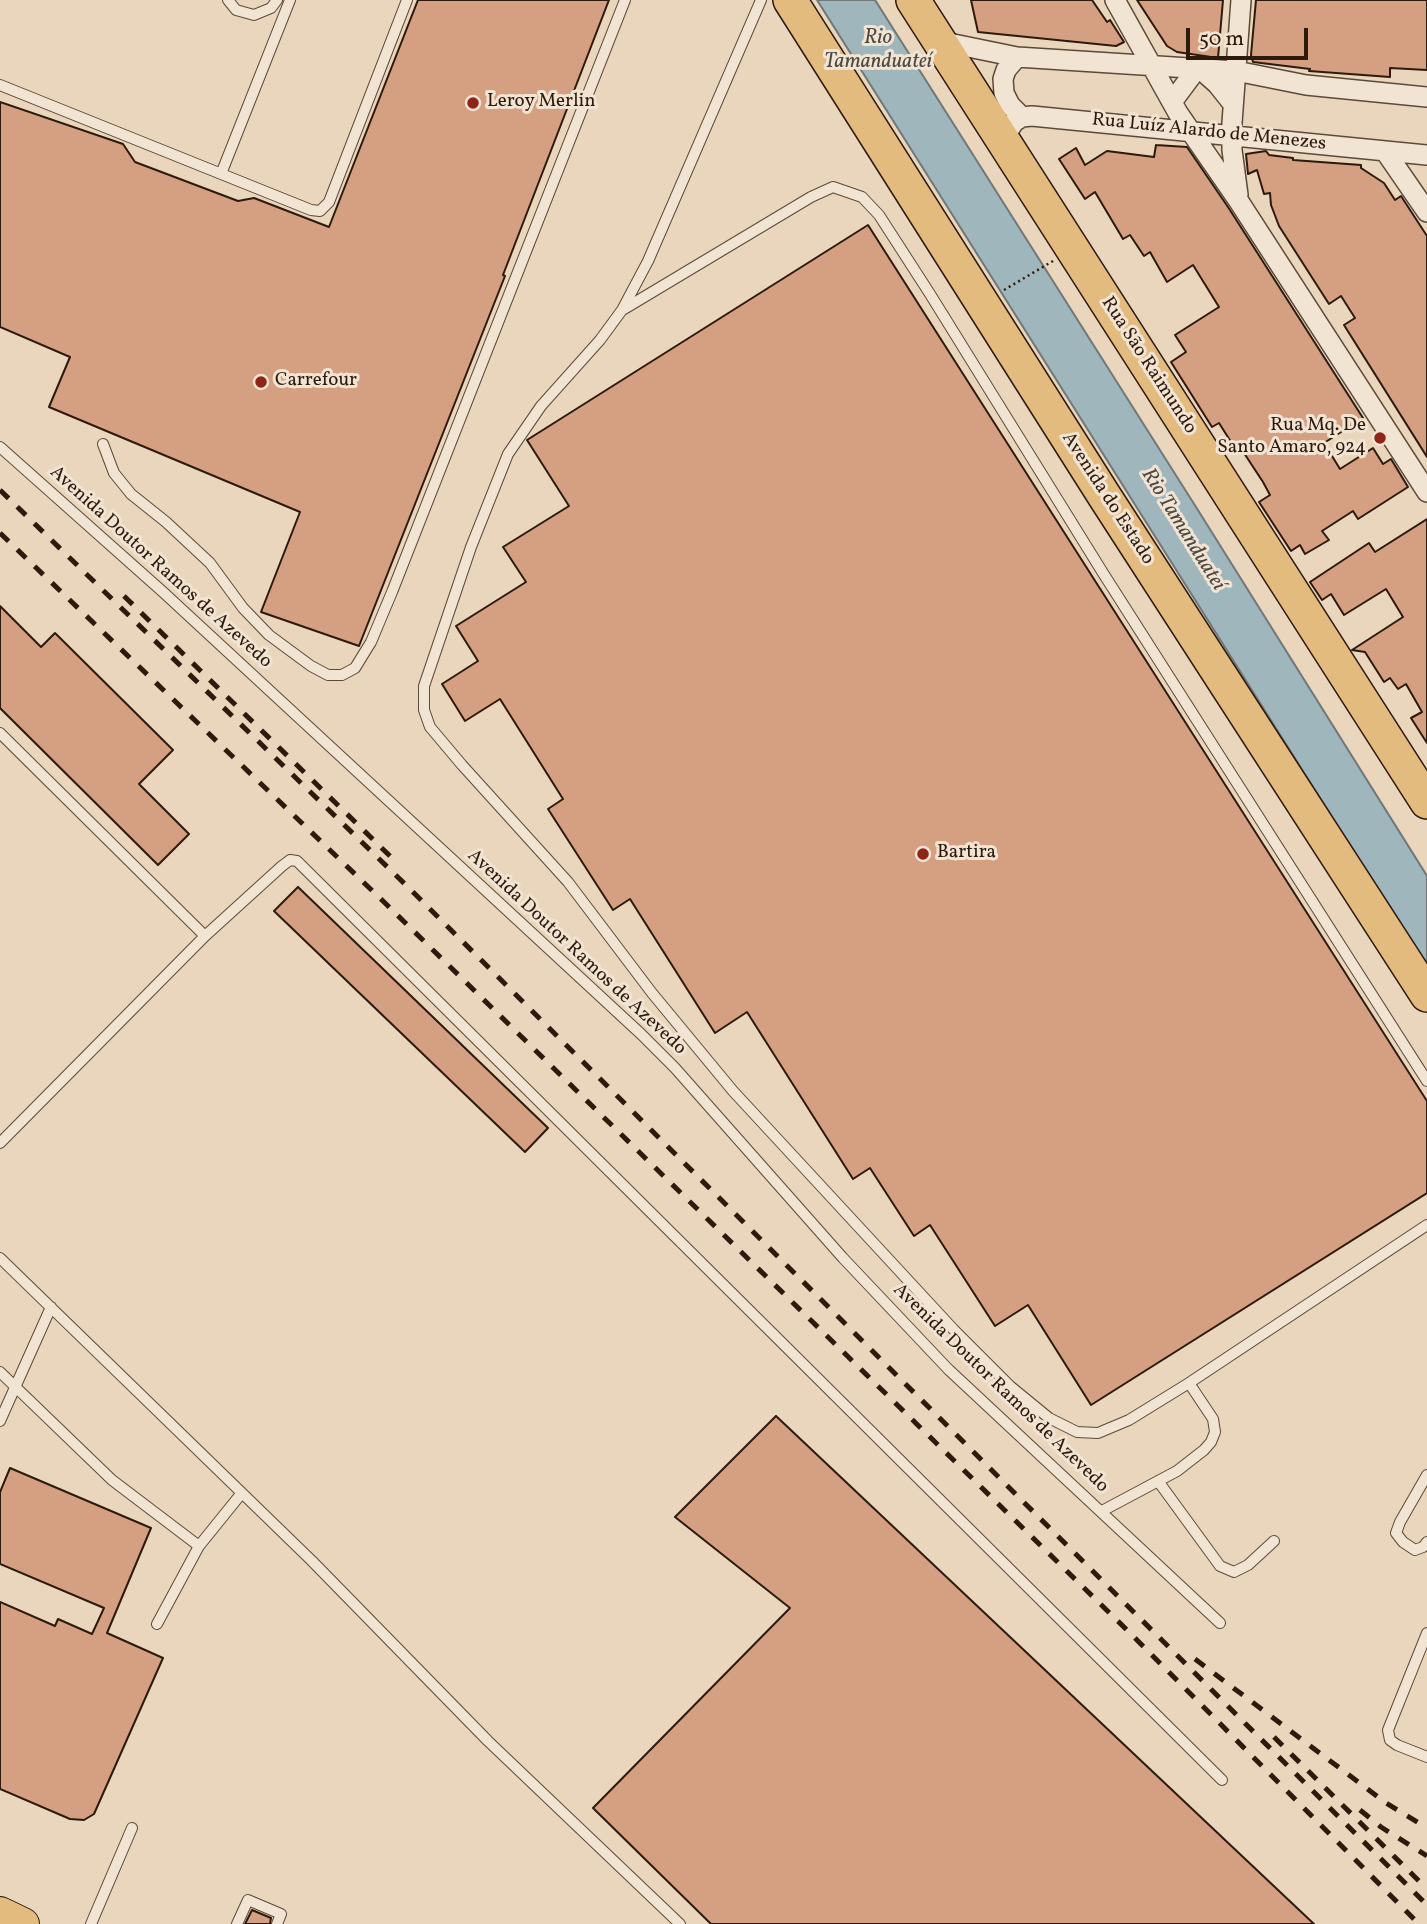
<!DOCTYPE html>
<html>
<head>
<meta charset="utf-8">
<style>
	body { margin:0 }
	#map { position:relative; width:1427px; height:1924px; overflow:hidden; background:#e9d6bc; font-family:Vollkorn,serif }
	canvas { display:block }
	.scale { position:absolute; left:1186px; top:28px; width:122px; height:32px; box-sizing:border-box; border:4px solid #2d1a0d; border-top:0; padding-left:9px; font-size:21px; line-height:24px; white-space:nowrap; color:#2d1a0d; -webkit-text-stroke:5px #f1e4d3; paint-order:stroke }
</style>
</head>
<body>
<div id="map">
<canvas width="1427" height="1924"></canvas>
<div class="scale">50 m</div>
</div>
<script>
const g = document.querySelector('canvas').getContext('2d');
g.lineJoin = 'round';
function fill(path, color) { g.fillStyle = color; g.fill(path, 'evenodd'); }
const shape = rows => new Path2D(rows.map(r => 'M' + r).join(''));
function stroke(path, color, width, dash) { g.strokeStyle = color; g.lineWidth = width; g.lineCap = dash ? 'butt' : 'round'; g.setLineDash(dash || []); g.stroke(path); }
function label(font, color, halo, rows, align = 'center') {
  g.font = font + ' Vollkorn,serif'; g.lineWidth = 6; g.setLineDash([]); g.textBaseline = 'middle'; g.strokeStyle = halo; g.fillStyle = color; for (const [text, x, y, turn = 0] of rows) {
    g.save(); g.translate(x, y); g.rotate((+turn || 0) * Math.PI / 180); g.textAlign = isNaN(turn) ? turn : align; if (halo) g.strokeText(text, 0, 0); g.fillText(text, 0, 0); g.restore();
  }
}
const water = shape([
	[817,0,875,0,1196,507,1427,876,1427,968,817,0]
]);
fill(water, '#9fb6bd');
stroke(water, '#717877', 2);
const building = shape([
	[418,0,609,0,503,275,505,276,359,646,261,612,300,512,49,407,70,357,0,327,0,102,123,144,135,162,238,201,254,198,329,227,418,0],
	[971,0,1092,0,1107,22,1110,20,1124,42,1116,46,978,32,971,0],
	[1137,0,1223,0,1218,58,1177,52,1167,46,1137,0],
	[1256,0,1427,0,1427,70,1390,68,1390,77,1309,71,1310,69,1253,62,1251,55,1256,0],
	[1156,145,1187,147,1228,207,1363,418,1324,443,1340,469,1373,448,1383,464,1391,459,1408,487,1358,519,1353,511,1322,531,1329,540,1305,554,1300,545,1291,551,1259,502,1270,495,1263,482,1242,450,1238,453,1219,423,1212,427,1171,362,1186,352,1175,335,1219,307,1193,265,1167,282,1150,252,1144,256,1130,235,1123,239,1095,192,1085,199,1059,159,1076,148,1085,165,1107,151,1154,157,1156,145],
	[1266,151,1269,155,1293,158,1293,160,1361,165,1361,168,1384,183,1395,200,1401,196,1427,236,1427,457,1344,325,1355,318,1341,296,1329,304,1279,226,1271,205,1270,193,1264,194,1257,170,1248,174,1246,154,1266,151],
	[868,225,1427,1101,1427,1193,1091,1405,1028,1305,995,1326,930,1225,914,1236,870,1168,853,1179,747,1012,715,1033,630,899,613,910,548,809,563,799,500,699,465,721,442,684,478,661,456,626,526,582,503,547,569,506,527,440,868,225],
	[1427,519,1427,743,1411,718,1422,712,1406,684,1398,689,1390,678,1384,682,1365,652,1352,650,1403,617,1386,589,1344,615,1331,594,1322,600,1310,582,1369,543,1375,552,1427,519],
	[0,606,41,647,55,633,173,750,139,784,189,834,158,865,0,708,0,606],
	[298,887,548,1128,525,1152,274,911,298,887],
	[776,1416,1314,1924,711,1924,593,1808,790,1608,675,1517,776,1416],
	[10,1468,151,1528,107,1633,163,1658,94,1814,84,1820,70,1819,0,1789,0,1602,55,1626,58,1619,92,1634,104,1608,0,1564,0,1492,10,1468],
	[252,1910,271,1918,270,1924,245,1924,252,1910]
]);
fill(building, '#d4a081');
stroke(building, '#2d1a0d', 2);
const service = shape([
	[228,0,236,10,254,15,271,8,277,0],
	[761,0,648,261,622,310,600,340,541,406,508,454,471,547,424,686,424,710,430,727,462,765,568,882,652,993,733,1091,954,1330,1010,1386,1049,1418,1077,1432,1098,1433,1129,1420,1189,1383,1427,1225],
	[0,85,311,210,320,211,329,202,407,0],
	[221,174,290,0],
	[624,309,811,197,833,187,862,197,879,215,930,294,1103,573,1427,1081],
	[103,444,114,473,131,494,166,522,210,563,243,608,269,635,311,666,328,675,342,675,355,668,371,642,392,592,625,0],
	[0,447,163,592,641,1034,675,1068,843,1258,948,1369,1220,1623],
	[0,733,205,936],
	[0,1143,205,936,282,866,290,860,297,861,1222,1780],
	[0,1258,312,1561,488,1741,680,1924],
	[0,1372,112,1480,199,1546,241,1494],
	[0,1421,51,1307],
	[1427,1475,1400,1522,1396,1533,1403,1542,1415,1550,1423,1547,1427,1542],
	[1158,1481,1220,1566,1234,1572,1248,1565,1274,1541],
	[1102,1511,1177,1471,1204,1450,1211,1442,1215,1432,1213,1419,1189,1383],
	[157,1624,199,1546],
	[1427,1633,1388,1730,1390,1740,1397,1745,1427,1757],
	[91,1924,132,1828],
	[237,1924,248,1900,281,1914,277,1924]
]);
const minor = shape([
	[1115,0,1178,113,1238,200,1427,492],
	[939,41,1017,57,1236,71,1306,85,1427,97],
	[1017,57,1006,70,1003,79,1004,93,1010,105,1022,117],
	[1172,102,1198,67,1217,84,1233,104],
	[1003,139,1014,122,1022,117,1032,116,1427,155],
	[1385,151,1427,212],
	[1238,195,1232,150,1232,123,1241,0]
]);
const primary = shape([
	[0,1913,23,1924]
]);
const trunk = shape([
	[790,0,1105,497,1427,995],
	[913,0,1427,802]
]);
stroke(service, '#5c4939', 12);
stroke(minor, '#5c4939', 22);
stroke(primary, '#2d1a0d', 34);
stroke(trunk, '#2d1a0d', 36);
stroke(shape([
	[1004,290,1053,261]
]), '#2d1a0d', 2.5, [2, 3.5]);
stroke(service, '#f1e4d3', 10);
stroke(minor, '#f1e4d3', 19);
stroke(primary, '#e4bb7e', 32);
stroke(trunk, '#e4bb7e', 33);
stroke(shape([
	[0,490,410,889,1427,1905],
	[0,533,384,902,1130,1633,1419,1924],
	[124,596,394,860],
	[1195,1659,1386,1803,1427,1828],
	[1274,1737,1427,1889],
	[1360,1810,1381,1827,1427,1856]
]), '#2d1a0d', 5, [12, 12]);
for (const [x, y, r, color] of [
	[473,103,7,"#8f2418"],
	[261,382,7,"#8f2418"],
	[1380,438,7,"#8f2418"],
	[923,854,7,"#8f2418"]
]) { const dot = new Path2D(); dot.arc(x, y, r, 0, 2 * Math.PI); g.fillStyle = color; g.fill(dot); stroke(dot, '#f1e4d3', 2.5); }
label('19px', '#2d1a0d', '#f1e4d3', [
	["Leroy Merlin",487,103],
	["Carrefour",275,382],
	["Rua Mq. De",1366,427,"right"],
	["Santo Amaro, 924",1366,449,"right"],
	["Bartira",937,854]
], 'left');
label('19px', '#2d1a0d', '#f1e4d3', [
	["Rua Luíz Alardo de Menezes",1209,133,6],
	["Rua São Raimundo",1148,366,57],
	["Avenida do Estado",1107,499,57],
	["Avenida Doutor Ramos de Azevedo",160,568,42],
	["Avenida Doutor Ramos de Azevedo",576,953,43],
	["Avenida Doutor Ramos de Azevedo",1000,1389,44]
]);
label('italic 21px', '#4f4942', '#f1e4d3', [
	["Rio",878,39],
	["Tamanduateí",878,63],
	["Rio Tamanduateí",1182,530,58]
]);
</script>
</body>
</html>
